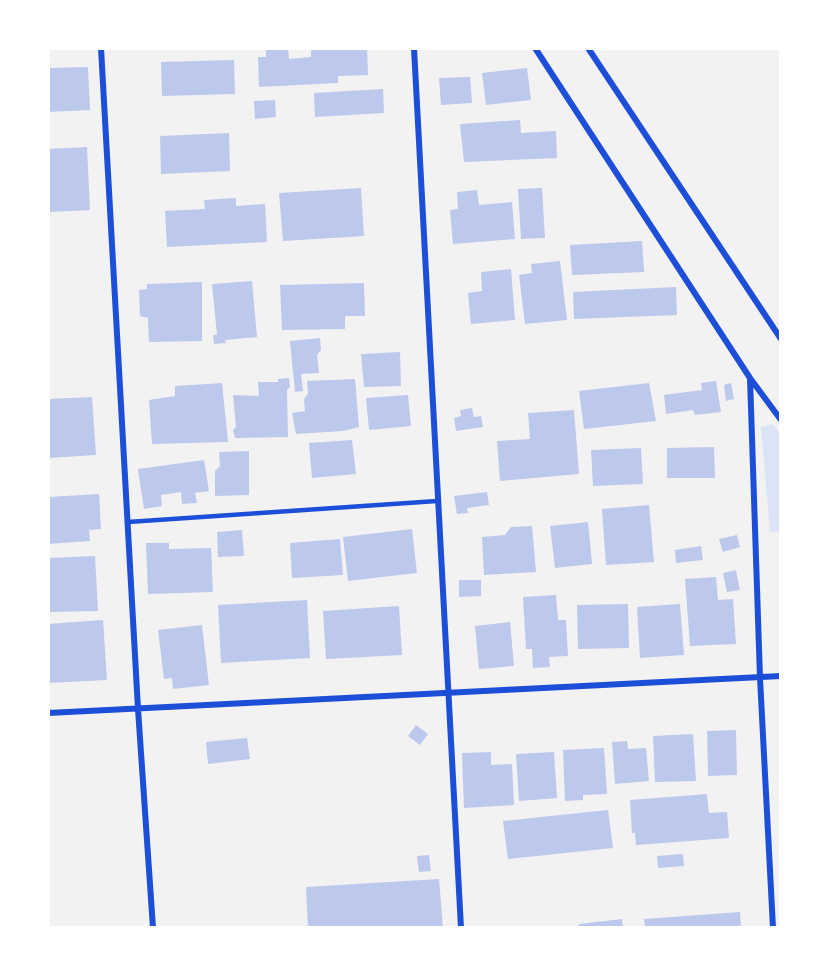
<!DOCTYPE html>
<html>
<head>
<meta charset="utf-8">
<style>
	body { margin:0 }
	#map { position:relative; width:829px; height:976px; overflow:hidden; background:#f2f2f2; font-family:Jost,sans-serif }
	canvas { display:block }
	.frame { position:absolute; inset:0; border:50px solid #fff; pointer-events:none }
</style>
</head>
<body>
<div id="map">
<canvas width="829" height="976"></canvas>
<div class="frame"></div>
</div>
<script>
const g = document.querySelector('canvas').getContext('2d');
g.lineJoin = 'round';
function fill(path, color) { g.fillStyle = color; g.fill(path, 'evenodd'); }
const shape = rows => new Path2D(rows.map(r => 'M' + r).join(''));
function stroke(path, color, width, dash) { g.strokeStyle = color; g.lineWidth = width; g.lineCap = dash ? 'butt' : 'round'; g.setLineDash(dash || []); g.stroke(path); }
fill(shape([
	[773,424,781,435,781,531,770,532,761,427]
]), '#dbe4f7');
fill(shape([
	[266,48,288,48,289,59,311,57,311,48,367,48,368,75,338,76,338,83,259,87,258,57,266,57],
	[234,60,235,94,162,96,161,62],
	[88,67,90,110,48,112,48,68],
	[527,68,531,100,486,105,482,73],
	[470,77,472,103,441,105,439,78],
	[383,89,384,113,315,117,314,93],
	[275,100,276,117,255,119,254,101],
	[520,120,521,133,556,131,557,158,464,162,460,124],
	[229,133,230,171,161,174,160,136],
	[87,147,90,210,48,212,48,149],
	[361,188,364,236,283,241,279,193],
	[542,188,545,238,521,239,518,189],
	[477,190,479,205,512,202,515,239,453,244,450,210,458,209,457,192],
	[236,198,236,206,265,204,267,242,167,247,165,211,205,209,204,200],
	[642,241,644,272,572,275,570,245],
	[560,261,567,320,525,324,519,275,532,273,531,264],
	[511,269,515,320,471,324,468,293,482,291,481,272],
	[252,281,257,337,225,340,226,343,214,344,213,335,217,335,212,284],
	[202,282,202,341,149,342,148,318,140,316,139,290,147,289,147,284],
	[364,283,365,316,345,316,345,329,282,330,280,285],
	[676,287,677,315,574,319,573,292],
	[320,338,321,350,317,355,319,373,301,374,303,391,295,392,290,341],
	[400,352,401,386,364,387,361,354],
	[289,378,290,387,287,390,288,437,235,438,233,430,236,427,233,395,259,396,258,382,278,382,278,379],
	[355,379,359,427,343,431,296,434,292,413,305,411,304,399,308,394,307,381],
	[716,381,721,412,695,415,693,410,666,414,664,395,702,390,701,383],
	[222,383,228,442,152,444,149,400,175,396,175,386],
	[649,383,656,421,584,429,579,391],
	[731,383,734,399,726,401,724,385],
	[408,395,411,426,369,430,366,398],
	[92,397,96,455,48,458,48,399],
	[472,408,474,417,481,416,483,427,456,431,454,418,461,416,460,410],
	[574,410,579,474,500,481,497,441,530,439,528,413],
	[352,440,356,474,312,478,309,443],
	[714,447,715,478,667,478,667,448],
	[641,448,643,484,593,486,591,450],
	[249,451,249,495,215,496,215,471,220,466,219,452],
	[204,460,209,491,195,493,197,503,182,504,181,492,161,495,162,506,144,509,138,469],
	[487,492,489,505,467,508,468,513,457,514,454,496],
	[99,494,101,529,89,530,90,541,48,544,48,497],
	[649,505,654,562,606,565,602,509],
	[588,522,592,564,555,568,550,526],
	[532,526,536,572,484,575,482,537,505,535,511,527],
	[412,529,417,573,348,581,343,537],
	[242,530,244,556,218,557,217,532],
	[737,535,740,547,723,552,719,539],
	[340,539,343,575,292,578,290,543],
	[146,543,169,543,169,549,211,548,213,592,148,594],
	[701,546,703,560,676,563,675,550],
	[95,556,98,611,48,612,48,558],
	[736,570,740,590,727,592,723,573],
	[716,577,718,600,733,599,736,644,690,646,685,579],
	[459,580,481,580,481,596,459,597],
	[556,595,558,620,566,620,568,656,549,657,550,667,533,668,532,649,526,649,523,597],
	[307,600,310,658,221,663,218,605],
	[628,604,629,648,578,649,577,605],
	[680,604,684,655,640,658,637,607],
	[399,606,402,655,326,659,323,611],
	[103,620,107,680,48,683,48,624],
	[510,622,514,666,479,669,475,626],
	[202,625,209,685,173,689,172,678,164,679,158,630],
	[416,725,428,734,420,745,408,736],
	[736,730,737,775,708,776,707,731],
	[693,734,696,781,655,782,653,736],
	[247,738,250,759,208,764,206,742],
	[627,741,628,749,646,748,649,781,615,784,612,742],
	[604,748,607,794,583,795,583,800,565,801,563,750],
	[491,752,491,765,512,764,514,805,464,808,462,753],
	[554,752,557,798,519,801,516,754],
	[707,794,709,813,727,812,729,838,636,845,635,833,632,833,630,800],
	[608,810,613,848,508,859,503,821],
	[683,854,684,866,658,868,657,856],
	[429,855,431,871,419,872,417,856],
	[439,879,443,928,308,928,306,887],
	[740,912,741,928,645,928,644,919],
	[622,919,623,928,579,928,579,924]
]), '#bdc9ec');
stroke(shape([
	[128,522,437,501]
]), '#1d4ed8', 4.5);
stroke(shape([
	[101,48,138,709,153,928],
	[414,48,461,928],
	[535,48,750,378,781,420],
	[588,48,781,339],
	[750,378,760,678,773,928],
	[48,713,781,676]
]), '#1d4ed8', 6);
</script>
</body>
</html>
